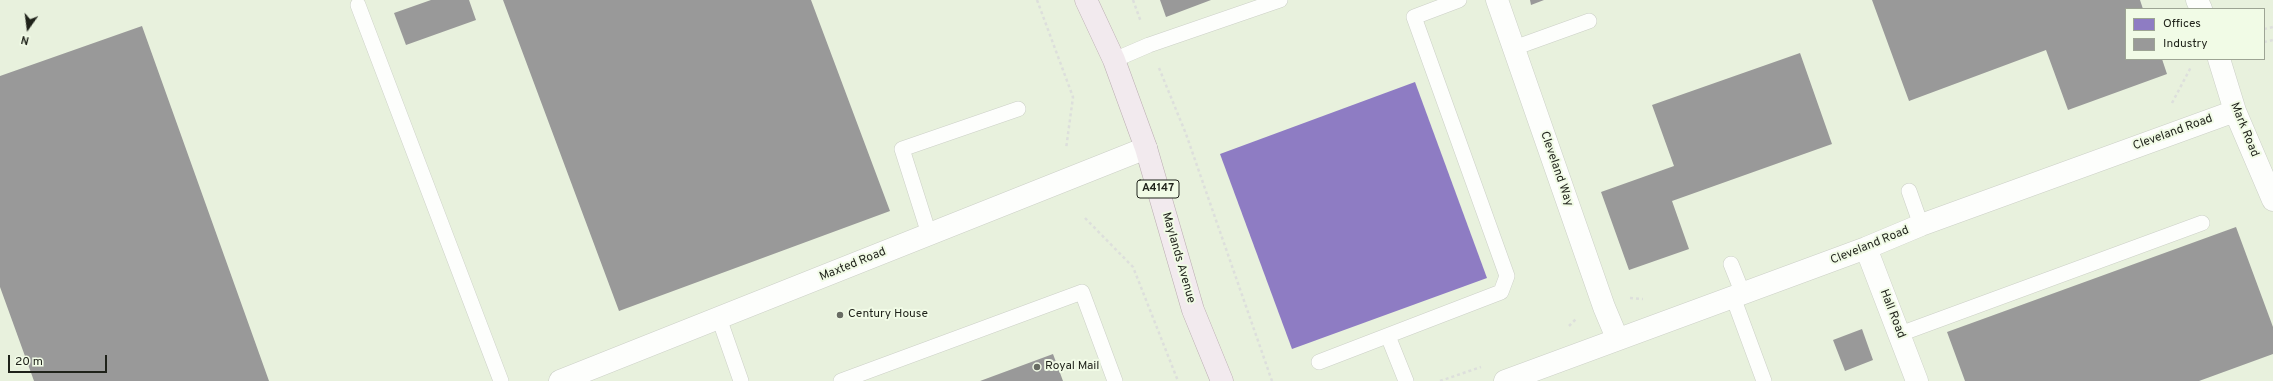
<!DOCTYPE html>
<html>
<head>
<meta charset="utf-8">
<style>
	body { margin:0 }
	#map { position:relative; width:2273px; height:381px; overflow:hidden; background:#f1f6eb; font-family:Overpass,sans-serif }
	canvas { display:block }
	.legend { position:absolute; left:2125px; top:8px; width:140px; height:52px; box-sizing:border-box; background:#f1fbe6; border:1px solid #9da494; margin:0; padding:5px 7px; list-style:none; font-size:12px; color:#1f221a }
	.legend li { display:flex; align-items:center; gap:8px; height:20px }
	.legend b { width:20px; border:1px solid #9da494 }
	.north { position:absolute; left:8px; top:8px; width:40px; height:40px; -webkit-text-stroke:3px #f1fbe6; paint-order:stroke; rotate:194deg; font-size:11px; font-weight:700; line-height:16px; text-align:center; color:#1f221a }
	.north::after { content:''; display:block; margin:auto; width:14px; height:18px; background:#1f221a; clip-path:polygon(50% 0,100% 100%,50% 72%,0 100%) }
	.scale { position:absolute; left:8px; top:355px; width:99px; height:18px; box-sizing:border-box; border:2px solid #1f221a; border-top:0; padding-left:5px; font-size:12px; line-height:14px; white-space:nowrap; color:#1f221a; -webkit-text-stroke:3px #f1fbe6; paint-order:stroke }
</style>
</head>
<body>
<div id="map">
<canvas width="2273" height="381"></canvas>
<ul class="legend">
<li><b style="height:11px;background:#8e7cc3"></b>Offices</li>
<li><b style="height:11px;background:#999"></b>Industry</li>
</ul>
<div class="north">N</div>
<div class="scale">20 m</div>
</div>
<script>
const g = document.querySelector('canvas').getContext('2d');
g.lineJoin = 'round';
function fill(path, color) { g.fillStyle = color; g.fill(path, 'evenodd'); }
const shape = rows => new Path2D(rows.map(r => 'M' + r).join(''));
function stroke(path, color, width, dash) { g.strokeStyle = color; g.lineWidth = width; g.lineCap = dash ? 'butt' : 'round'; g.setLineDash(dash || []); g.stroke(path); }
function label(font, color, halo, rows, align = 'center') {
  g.font = font + ' Overpass,sans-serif'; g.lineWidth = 4; g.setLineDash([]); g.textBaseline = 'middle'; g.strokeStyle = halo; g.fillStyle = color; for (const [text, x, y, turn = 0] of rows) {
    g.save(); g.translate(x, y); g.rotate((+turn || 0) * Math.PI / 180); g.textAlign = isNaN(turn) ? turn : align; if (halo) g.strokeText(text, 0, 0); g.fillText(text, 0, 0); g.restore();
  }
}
fill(shape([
	[0,0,2273,0,2273,381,0,381],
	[2126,9,2264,9,2264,59,2126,59]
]), '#e8f1dd');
fill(shape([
	[1415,82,1487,278,1292,349,1220,154]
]), '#8e7cc3');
fill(shape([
	[431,0,469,0,476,20,406,45,394,13],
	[503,0,811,0,890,211,619,311],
	[1160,0,1211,0,1166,17],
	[1530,0,1544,0,1531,5],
	[1872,0,2140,0,2143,9,2126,9,2126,59,2162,59,2167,74,2068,110,2046,50,1909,101],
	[142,26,269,381,34,381,0,287,0,76],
	[1800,53,1832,144,1672,201,1689,249,1629,270,1601,192,1674,166,1652,105],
	[2236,227,2273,327,2273,354,2199,381,1965,381,1947,332],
	[1862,329,1873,360,1845,371,1833,340],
	[1053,354,1063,381,980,381]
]), '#999');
const service = shape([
	[358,5,501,381],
	[1514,48,1589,21],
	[1114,60,1149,45,1280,0],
	[1909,191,1921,225],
	[929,234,902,149,1018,109],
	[1731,264,1743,294],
	[1733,297,1764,381],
	[719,318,741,381],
	[1900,334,2202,223],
	[1388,336,1406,381],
	[1319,362,1501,292,1507,276,1414,17,1459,0],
	[841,381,1082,292,1115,381]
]);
const minor = shape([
	[1497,0,1604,307,1617,338],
	[2197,0,2201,9],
	[2219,59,2235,111,2273,200],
	[1866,248,1917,381],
	[560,381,1146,148],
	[1505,381,1866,248,1921,225,2235,111]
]);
const primary = shape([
	[1086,0,1114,60,1146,148,1193,310,1222,381]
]);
stroke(service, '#ccd0c7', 16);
stroke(minor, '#ccd0c7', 23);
stroke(primary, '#bbadb2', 23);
stroke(shape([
	[1037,0,1073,97,1066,149],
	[1133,0,1141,22],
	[2264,29,2273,27],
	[2264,42,2273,40],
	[1159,68,1186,134,1272,381],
	[2172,103,2191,67],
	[1085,218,1133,267,1178,381],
	[1630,298,1643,299],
	[1569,326,1577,318],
	[1440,381,1481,367]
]), '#dddfdc', 2.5, [3, 3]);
stroke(service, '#fdfefc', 15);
stroke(minor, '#fdfefc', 22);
stroke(primary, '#f2eaee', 22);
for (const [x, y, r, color] of [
	[840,315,4,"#686c63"],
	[1037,367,4,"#686c63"]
]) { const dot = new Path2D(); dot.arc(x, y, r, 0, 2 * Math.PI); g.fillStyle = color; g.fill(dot); stroke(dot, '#f1fbe6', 1.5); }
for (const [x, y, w] of [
	[1158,189,42]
]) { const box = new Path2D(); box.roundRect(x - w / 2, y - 9, w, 18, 3); g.fillStyle = '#f1fbe6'; g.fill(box); stroke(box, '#1f221a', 1); }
label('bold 11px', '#1f221a', null, [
	["A4147",1158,189]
]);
label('12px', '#1f221a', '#f1fbe6', [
	["Mark Road",2244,130,68],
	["Cleveland Road",2173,133,-20],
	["Cleveland Way",1556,169,71],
	["Cleveland Road",1870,246,-22],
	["Maylands Avenue",1178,258,74],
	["Maxted Road",853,265,-22],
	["Hall Road",1892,314,69]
]);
label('12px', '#1f221a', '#f1fbe6', [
	["Century House",848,315],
	["Royal Mail",1045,367]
], 'left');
</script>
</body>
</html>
